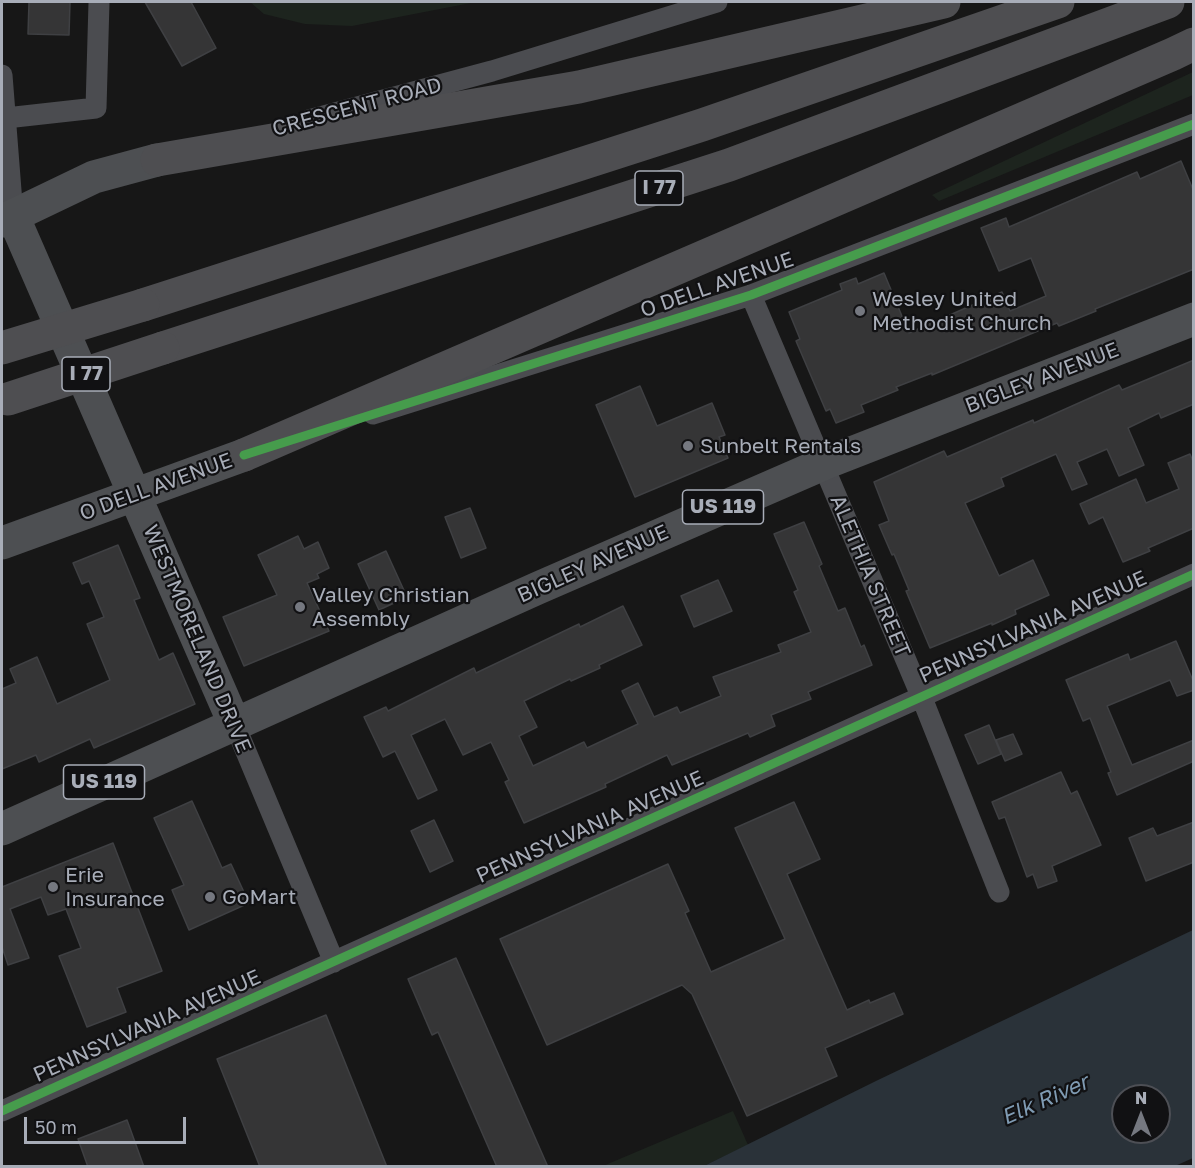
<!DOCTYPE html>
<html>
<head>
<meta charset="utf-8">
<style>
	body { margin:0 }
	#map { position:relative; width:1195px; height:1168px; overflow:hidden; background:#171717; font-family:"Golos Text",sans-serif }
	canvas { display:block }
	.frame { position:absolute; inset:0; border:3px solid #a8adb8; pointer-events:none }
	.north { position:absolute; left:1111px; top:1084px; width:60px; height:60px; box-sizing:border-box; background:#111113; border:2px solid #4d4f55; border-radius:50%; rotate:0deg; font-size:16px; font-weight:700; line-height:24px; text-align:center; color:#a8adb8 }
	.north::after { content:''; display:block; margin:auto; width:21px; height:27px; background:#757880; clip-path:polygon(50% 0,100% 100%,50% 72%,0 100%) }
	.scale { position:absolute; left:24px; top:1117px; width:162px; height:27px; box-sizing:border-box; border:3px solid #a8adb8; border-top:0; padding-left:8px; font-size:18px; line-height:21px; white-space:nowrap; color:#a8adb8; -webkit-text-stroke:4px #111113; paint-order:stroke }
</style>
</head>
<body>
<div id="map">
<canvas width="1195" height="1168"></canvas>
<div class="frame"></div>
<div class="north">N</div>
<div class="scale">50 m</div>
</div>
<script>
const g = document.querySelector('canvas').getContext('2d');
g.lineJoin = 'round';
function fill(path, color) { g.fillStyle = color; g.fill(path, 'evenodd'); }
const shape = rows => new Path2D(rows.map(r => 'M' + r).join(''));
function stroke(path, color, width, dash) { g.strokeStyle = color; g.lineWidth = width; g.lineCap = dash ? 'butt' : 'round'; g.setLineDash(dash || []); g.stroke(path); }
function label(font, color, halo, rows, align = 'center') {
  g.font = font + ' "Golos Text",sans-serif'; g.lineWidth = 4.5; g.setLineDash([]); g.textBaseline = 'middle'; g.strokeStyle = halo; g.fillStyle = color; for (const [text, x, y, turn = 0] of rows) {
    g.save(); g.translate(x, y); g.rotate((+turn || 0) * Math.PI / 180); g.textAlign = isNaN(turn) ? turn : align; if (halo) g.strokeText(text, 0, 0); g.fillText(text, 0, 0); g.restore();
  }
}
fill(shape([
	[250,2,476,2,352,26,305,24,264,14],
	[1193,72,1193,95,939,201,932,195],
	[733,1111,748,1145,704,1166,603,1166]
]), '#1d241e');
fill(shape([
	[1193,930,1193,1158,1175,1166,704,1166,878,1080],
	[1123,1096,1159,1096,1159,1132,1123,1132]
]), '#2a3239');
const building = shape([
	[29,2,70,2,69,35,28,34,29,2],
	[145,2,191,2,216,48,182,66,145,2],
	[1181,161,1194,192,1194,269,1095,309,1096,311,1059,326,1057,323,932,375,932,373,896,387,898,390,861,405,864,412,836,423,830,409,826,411,796,341,800,339,789,312,842,290,840,284,856,278,858,284,884,273,909,333,1002,292,1010,311,1046,296,1031,258,999,271,981,228,1006,218,1009,227,1137,172,1140,179,1181,161],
	[1194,360,1194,404,1161,418,1159,413,1128,428,1144,465,1119,476,1107,449,1077,462,1087,484,1072,490,1056,454,1001,478,1004,486,965,503,999,576,1033,560,1049,595,1015,610,1016,614,992,625,992,623,930,648,906,591,909,590,894,554,892,555,879,525,889,521,874,482,944,451,947,457,1033,420,1034,423,1119,385,1122,390,1194,360],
	[640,386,657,426,712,403,725,435,719,437,728,458,635,497,596,405,640,386],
	[1190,454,1194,464,1194,528,1148,548,1150,551,1123,562,1103,517,1089,524,1080,504,1136,479,1146,503,1179,489,1168,463,1190,454],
	[470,508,486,548,461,558,445,517,470,508],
	[804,522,822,564,819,566,838,611,845,608,861,647,864,645,872,665,808,692,811,699,771,715,775,726,750,737,748,733,672,765,667,755,605,784,606,787,524,823,505,782,509,780,491,742,463,755,445,719,411,735,437,790,418,799,395,751,383,757,364,717,386,707,388,711,474,668,476,673,579,624,580,627,623,606,642,645,599,665,600,668,571,681,570,679,524,701,537,727,519,736,533,766,584,742,587,748,638,724,622,691,638,683,654,717,677,707,680,713,721,696,713,677,781,652,778,645,811,632,794,592,798,590,774,534,804,522],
	[298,536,304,549,318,542,329,568,317,574,319,578,307,583,329,631,244,666,223,617,277,595,258,555,298,536],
	[118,545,140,598,134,600,159,660,173,653,195,704,94,748,90,739,39,762,36,755,2,769,2,689,16,683,10,669,37,657,57,704,110,680,87,624,104,617,89,581,82,584,73,563,118,545],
	[386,551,407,597,379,610,358,564,386,551],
	[718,580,732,611,694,627,681,596,718,580],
	[1176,641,1194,683,1194,690,1177,696,1170,680,1107,706,1132,765,1194,740,1194,761,1117,795,1108,773,1111,772,1090,718,1083,721,1066,680,1128,654,1130,660,1176,641],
	[989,725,1001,754,978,764,965,735,989,725],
	[1013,734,1022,754,1005,761,996,740,1013,734],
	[1061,772,1071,794,1077,791,1101,845,1052,866,1057,881,1038,888,1033,874,1027,877,1005,817,999,819,992,802,1061,772],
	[192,801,222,868,231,864,249,903,189,930,172,890,184,885,154,818,192,801],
	[794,802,820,859,787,874,847,1010,869,1000,870,1003,894,993,903,1014,825,1048,837,1076,747,1116,692,994,682,985,547,1045,500,939,668,864,689,911,685,913,711,972,785,939,735,828,794,802],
	[434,820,453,861,430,872,411,831,434,820],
	[1194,822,1194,862,1146,881,1129,838,1153,828,1157,836,1194,822],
	[113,843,162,971,117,988,126,1012,87,1027,59,956,81,948,66,909,48,915,41,897,10,909,29,958,8,965,2,947,2,887,113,843],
	[456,958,548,1167,497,1167,438,1032,432,1035,408,979,456,958],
	[326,1015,387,1167,260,1167,217,1059,326,1015],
	[127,1120,144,1167,88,1167,78,1139,127,1120]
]);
fill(building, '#353536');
stroke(building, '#3f4043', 1.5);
stroke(shape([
	[2,75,13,216],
	[6,118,96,108,99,2],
	[309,120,492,71,717,2],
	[751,295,922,698,999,892],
	[373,414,751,295,1194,124],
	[234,723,334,962],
	[2,1111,1194,574]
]), '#4b4c50', 21);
stroke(shape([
	[13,216,234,723],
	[2,221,94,177,157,160],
	[2,543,244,455],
	[2,829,538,588,823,464,1194,319]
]), '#4d4f52', 33);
stroke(shape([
	[157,160,579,87,944,2],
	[143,305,702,125,1058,2],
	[163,348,729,165,1168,2],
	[244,455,1173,54,1194,44]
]), '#4e4e51', 33);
stroke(shape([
	[2,348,143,305],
	[8,399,163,348]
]), '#4e4e51', 33);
stroke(shape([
	[244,455,751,295,1194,124],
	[2,1111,1194,574]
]), '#469c4c', 9);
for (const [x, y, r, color] of [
	[860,311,6,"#757880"],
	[688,446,6,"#757880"],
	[300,607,6,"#757880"],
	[53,887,6,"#757880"],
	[210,897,6,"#757880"]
]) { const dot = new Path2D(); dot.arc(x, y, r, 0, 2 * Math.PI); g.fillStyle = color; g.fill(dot); stroke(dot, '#111113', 2); }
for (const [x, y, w] of [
	[659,188,48],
	[86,374,48],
	[723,507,81],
	[104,782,81]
]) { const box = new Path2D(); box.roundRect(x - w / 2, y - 17, w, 34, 4.5); g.fillStyle = '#111113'; g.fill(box); stroke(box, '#a8adb8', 1.5); }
label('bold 20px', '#a8adb8', null, [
	["I 77",659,188],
	["I 77",86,374],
	["US 119",723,507],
	["US 119",104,782]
]);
label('21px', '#a8adb8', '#111113', [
	["CRESCENT ROAD",357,107,-15],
	["O DELL AVENUE",717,285,-19],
	["BIGLEY AVENUE",1042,378,-21],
	["O DELL AVENUE",156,487,-20],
	["BIGLEY AVENUE",593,564,-24],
	["ALETHIA STREET",870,576,67],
	["PENNSYLVANIA AVENUE",1033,627,-24],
	["WESTMORELAND DRIVE",197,639,67],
	["PENNSYLVANIA AVENUE",590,827,-24],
	["PENNSYLVANIA AVENUE",147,1026,-24]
]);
label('21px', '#a8adb8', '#111113', [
	["Wesley United",872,299],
	["Methodist Church",872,323],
	["Sunbelt Rentals",700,446],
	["Valley Christian",312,595],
	["Assembly",312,619],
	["Erie",65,875],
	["Insurance",65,899],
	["GoMart",222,897]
], 'left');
label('italic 22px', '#7f9bb3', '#111113', [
	["Elk River",1045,1100,-24]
]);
</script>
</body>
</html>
